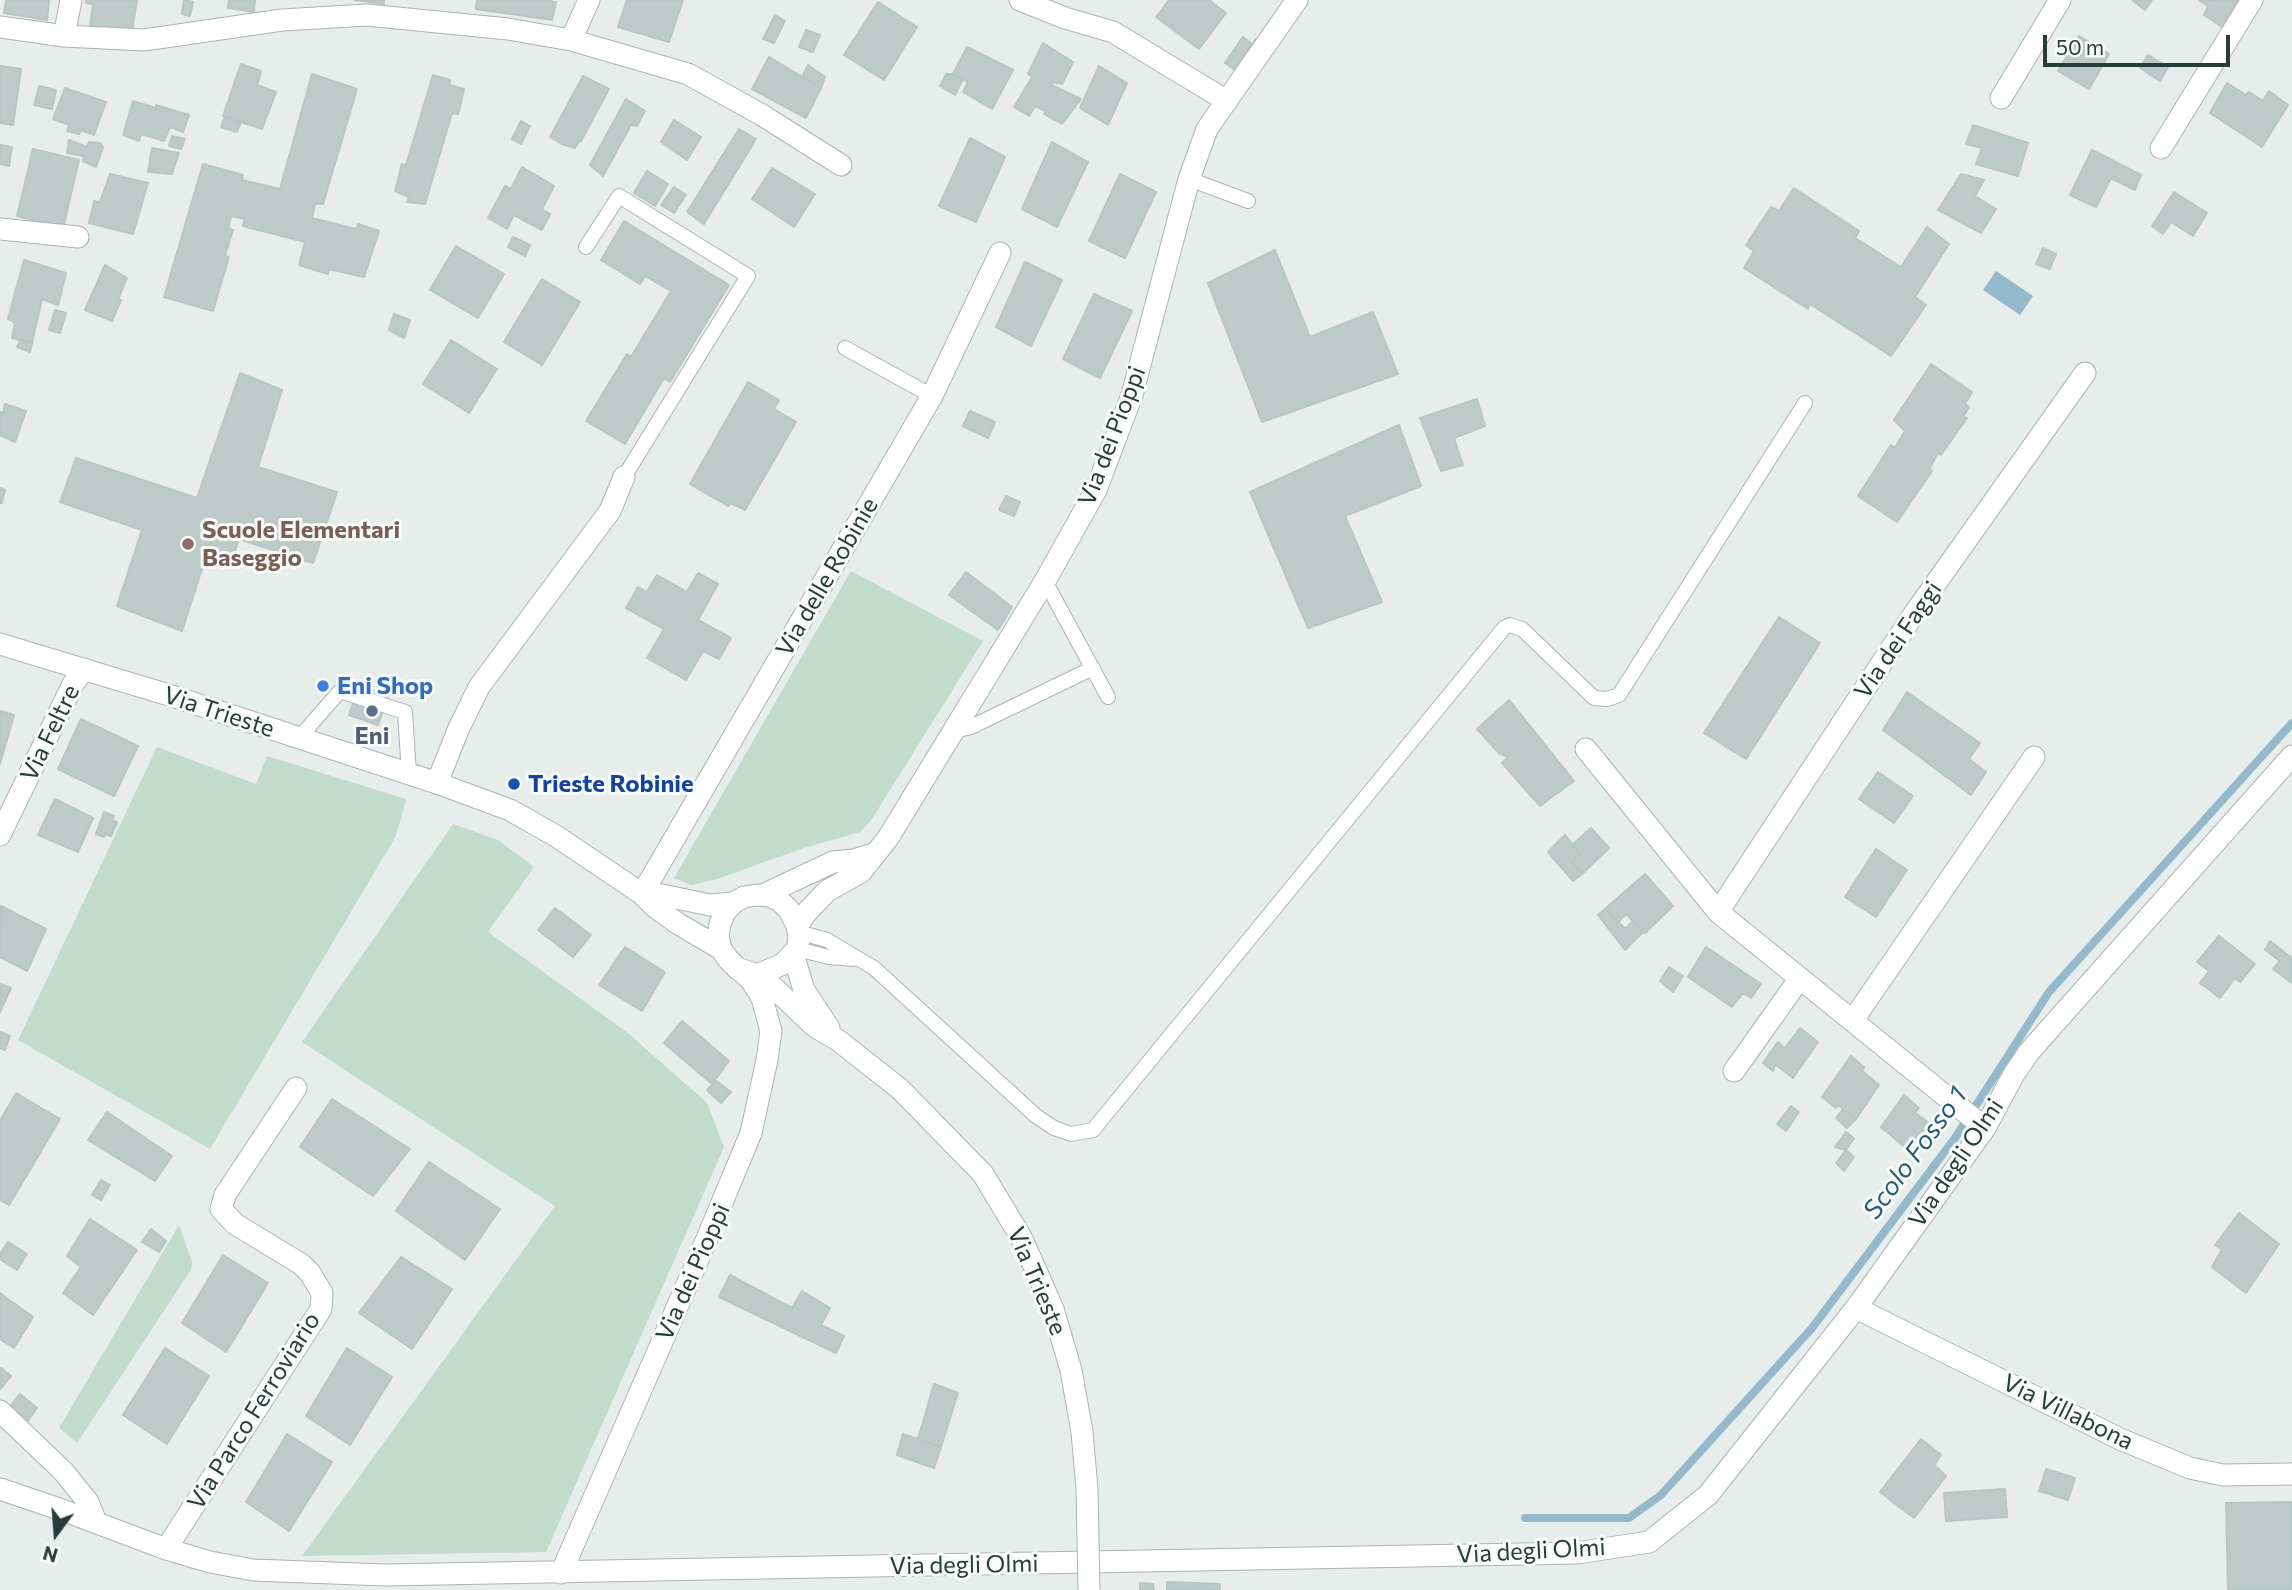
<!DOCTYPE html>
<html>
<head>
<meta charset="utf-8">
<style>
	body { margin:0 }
	#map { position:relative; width:2292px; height:1590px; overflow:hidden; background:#e6edeb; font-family:Commissioner,sans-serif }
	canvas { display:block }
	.north { position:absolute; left:21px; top:1499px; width:70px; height:70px; -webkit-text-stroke:5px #f6faf8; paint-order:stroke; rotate:196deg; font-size:19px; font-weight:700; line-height:28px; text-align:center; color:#263d3b }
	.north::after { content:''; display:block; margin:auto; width:24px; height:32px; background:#263d3b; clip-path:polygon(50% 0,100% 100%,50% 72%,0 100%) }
	.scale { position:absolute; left:2043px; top:35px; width:187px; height:32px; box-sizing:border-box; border:4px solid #263d3b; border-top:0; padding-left:9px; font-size:21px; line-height:24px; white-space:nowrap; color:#263d3b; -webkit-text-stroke:5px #f6faf8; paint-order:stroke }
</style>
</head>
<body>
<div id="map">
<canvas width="2292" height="1590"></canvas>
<div class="north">N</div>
<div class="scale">50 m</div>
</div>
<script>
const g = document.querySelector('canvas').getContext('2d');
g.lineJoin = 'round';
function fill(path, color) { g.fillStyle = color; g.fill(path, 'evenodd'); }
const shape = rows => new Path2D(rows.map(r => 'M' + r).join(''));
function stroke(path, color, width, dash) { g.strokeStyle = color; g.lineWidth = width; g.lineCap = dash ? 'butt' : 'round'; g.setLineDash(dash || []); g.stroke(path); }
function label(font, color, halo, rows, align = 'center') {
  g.font = font + ' Commissioner,sans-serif'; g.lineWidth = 6; g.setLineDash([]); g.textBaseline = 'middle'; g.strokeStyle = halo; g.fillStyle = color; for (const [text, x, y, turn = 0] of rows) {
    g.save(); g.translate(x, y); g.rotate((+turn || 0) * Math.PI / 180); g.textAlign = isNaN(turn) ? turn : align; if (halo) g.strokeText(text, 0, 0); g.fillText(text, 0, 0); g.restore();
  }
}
fill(shape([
	[851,571,983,641,872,819,860,832,804,848,717,879,691,885,674,878],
	[157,747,256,784,267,756,406,799,396,836,210,1149,18,1040],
	[453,824,498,840,534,867,488,932,628,1033,707,1103,724,1147,546,1552,302,1556,555,1206,302,1042],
	[179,1225,192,1262,191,1270,77,1443,59,1428]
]), '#c1dbcd');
fill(shape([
	[1996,271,2033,296,2020,315,1983,290]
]), '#94b9cb');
stroke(shape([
	[1525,1518,1629,1518,1661,1495,1812,1328,1955,1138,2049,992,2292,723]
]), '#94b9cb', 8);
const building = shape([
	[6,0,49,0,47,20,4,13,6,0],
	[86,0,137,0,132,31,90,27,93,4,86,3,86,0],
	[184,0,193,2,190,16,182,14,184,0],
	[229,0,255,0,254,12,228,8,229,0],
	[354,0,384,0,384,4,354,0],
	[477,0,544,0,556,2,552,20,476,9,477,0],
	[627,0,683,0,669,42,618,27,627,0],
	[1169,0,1209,0,1226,13,1199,49,1156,17,1169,0],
	[2132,0,2152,0,2145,10,2132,0],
	[2199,0,2239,0,2222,27,2204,15,2208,6,2199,0],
	[878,2,917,27,884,80,844,55,878,2],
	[775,15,785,21,774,43,763,39,775,15],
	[806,30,820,35,813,52,799,47,806,30],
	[2079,36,2109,54,2089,89,2058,71,2079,36],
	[1243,37,1253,45,1256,39,1264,44,1242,75,1225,63,1243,37],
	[1043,43,1073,62,1062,84,1053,82,1051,85,1081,99,1062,124,1044,114,1046,111,1035,106,1029,116,1014,107,1032,77,1028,74,1043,43],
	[967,47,1013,70,992,109,963,92,968,82,953,74,967,47],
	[2148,55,2168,67,2160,81,2140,68,2148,55],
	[769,57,821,88,806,118,752,89,769,57],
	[241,64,261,71,257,85,276,92,262,129,223,116,241,64],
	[808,65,825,77,821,88,802,77,808,65],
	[0,66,21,69,13,125,0,123,0,66],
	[1099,66,1127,83,1108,125,1080,108,1099,66],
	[312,74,357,89,323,204,315,204,312,218,356,229,358,224,379,231,364,277,329,269,328,274,299,265,305,242,243,226,245,219,231,216,228,228,233,230,225,256,229,257,213,311,164,297,203,164,243,175,242,180,280,189,312,74],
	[946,74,953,74,963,79,955,95,940,86,946,74],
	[433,75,450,80,449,85,464,89,458,114,452,113,425,204,407,202,409,197,395,191,402,164,406,165,433,75],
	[583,76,609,89,581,141,579,141,575,148,562,144,550,137,583,76],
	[2227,83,2246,95,2249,92,2263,101,2269,91,2288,105,2262,147,2210,113,2227,83],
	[39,86,56,90,52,109,34,105,39,86],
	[65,88,106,102,94,135,81,130,79,134,67,131,69,125,53,119,65,88],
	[626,99,645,111,637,126,631,125,603,176,590,165,626,99],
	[133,101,156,108,156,105,189,115,183,132,170,127,164,141,141,134,139,141,123,135,133,101],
	[225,116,241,122,237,132,221,127,225,116],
	[674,120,701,137,687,160,661,142,674,120],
	[521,121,530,126,521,144,512,139,521,121],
	[1973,125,2028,143,2018,176,1976,164,1982,148,1966,144,1973,125],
	[739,129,756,139,704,224,687,212,739,129],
	[172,136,185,139,181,149,169,146,172,136],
	[970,138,1005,157,976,222,939,206,970,138],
	[69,140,87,147,89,142,100,143,103,147,96,167,83,161,84,156,67,153,69,140],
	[1052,142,1088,162,1057,227,1022,209,1052,142],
	[0,145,12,147,9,166,0,164,0,145],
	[152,148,179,153,172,174,148,172,152,148],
	[33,149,79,160,63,228,17,216,33,149],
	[2092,150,2141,175,2135,190,2111,178,2096,207,2070,195,2092,150],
	[522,167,554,186,542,209,550,214,542,230,514,215,507,229,488,218,505,186,511,189,522,167],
	[772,168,815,194,794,227,752,199,772,168],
	[647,171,668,184,655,206,634,193,647,171],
	[110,174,148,183,133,234,89,223,94,201,100,202,110,174],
	[1120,174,1156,192,1125,258,1089,241,1120,174],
	[1961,174,1984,180,1975,196,1996,209,1981,233,1938,210,1961,174],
	[674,187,686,195,674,213,661,205,674,187],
	[1794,188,1859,231,1855,238,1901,267,1927,227,1949,244,1915,297,1926,305,1891,356,1810,304,1808,309,1744,268,1754,251,1746,245,1771,207,1779,211,1794,188],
	[2174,192,2207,213,2193,236,2171,222,2163,234,2152,226,2174,192],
	[624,221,729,285,670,382,664,378,625,444,586,421,627,354,631,357,671,291,645,276,640,284,601,260,624,221],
	[513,237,530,245,525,256,508,247,513,237],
	[456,246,504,274,478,318,430,290,456,246],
	[2043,248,2056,254,2050,269,2036,264,2043,248],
	[1275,250,1310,337,1373,312,1398,374,1262,422,1208,283,1275,250],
	[24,260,66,273,58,305,42,299,32,343,12,338,15,323,8,319,24,260],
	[1025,262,1062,280,1031,346,996,327,1025,262],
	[105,265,127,278,118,299,121,300,112,321,85,310,105,265],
	[542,279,580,302,542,365,504,342,542,279],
	[1094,294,1132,311,1100,378,1063,359,1094,294],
	[55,310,66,313,60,333,49,330,55,310],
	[394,314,410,320,404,338,389,330,394,314],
	[21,340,32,343,30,352,17,347,21,340],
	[451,340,497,369,469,413,423,384,451,340],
	[1931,364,1972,392,1965,404,1969,407,1963,417,1967,418,1941,455,1938,452,1929,470,1932,471,1897,522,1858,496,1891,445,1895,448,1905,431,1894,420,1931,364],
	[240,373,282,390,258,467,337,492,313,563,214,531,182,631,117,606,142,530,60,502,76,458,197,498,240,373],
	[748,382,779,400,774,409,796,422,745,510,731,503,728,506,690,484,748,382],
	[1477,399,1485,426,1454,438,1463,465,1441,471,1420,418,1477,399],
	[5,404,26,411,15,442,0,435,0,412,3,413,5,404],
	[970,411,995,422,988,438,963,426,970,411],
	[1399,425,1421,486,1345,516,1382,602,1308,628,1250,492,1399,425],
	[0,488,5,490,2,503,0,503,0,488],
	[1006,496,1020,502,1014,516,999,510,1006,496],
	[214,531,239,539,231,564,206,555,214,531],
	[966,572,1012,607,998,630,949,595,966,572],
	[698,573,718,584,698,620,731,638,719,659,703,651,686,680,647,658,664,629,626,608,638,587,647,592,657,575,687,592,698,573],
	[1779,617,1820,643,1746,759,1704,733,1779,617],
	[322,679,328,681,324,693,318,691,322,679],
	[359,686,388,696,378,725,349,715,359,686],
	[1907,692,1980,743,1969,759,1986,772,1971,795,1883,730,1907,692],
	[1509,700,1574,781,1540,806,1502,763,1508,757,1499,753,1477,729,1509,700],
	[0,711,14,715,0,764,0,711],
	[81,719,138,746,114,796,58,769,81,719],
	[1878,772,1913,796,1894,823,1859,799,1878,772],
	[55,799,93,818,78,852,38,835,55,799],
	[104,812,114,816,112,820,117,822,111,836,105,834,104,837,96,834,104,812],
	[1591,828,1609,848,1582,874,1572,862,1580,854,1572,845,1591,828],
	[1565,835,1580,854,1572,862,1582,874,1573,881,1548,852,1565,835],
	[1876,849,1907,870,1876,917,1845,897,1876,849],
	[1645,874,1673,906,1645,933,1626,914,1617,923,1606,908,1645,874],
	[1,906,46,929,27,971,0,957,1,906],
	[555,908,591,935,573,957,538,930,555,908],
	[1606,908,1625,929,1633,921,1643,932,1625,950,1598,915,1606,908],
	[2219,936,2255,964,2240,982,2235,978,2220,998,2200,983,2209,971,2197,962,2219,936],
	[2270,941,2292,958,2292,983,2273,969,2280,961,2265,950,2270,941],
	[625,947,665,972,642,1011,599,985,625,947],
	[1706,947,1761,984,1751,998,1743,993,1732,1007,1688,977,1706,947],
	[1669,967,1683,976,1673,992,1660,981,1669,967],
	[1,984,11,988,0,1012,0,985,1,984],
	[682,1021,729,1061,712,1084,664,1043,682,1021],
	[1800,1028,1818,1042,1793,1078,1775,1064,1773,1071,1763,1063,1778,1042,1785,1048,1800,1028],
	[0,1032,10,1036,5,1050,0,1048,0,1032],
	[1851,1056,1864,1067,1862,1071,1879,1085,1856,1119,1838,1105,1836,1108,1822,1097,1851,1056],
	[715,1080,731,1092,721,1103,707,1090,715,1080],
	[16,1093,60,1119,9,1205,0,1200,0,1121,16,1093],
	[1904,1095,1919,1108,1915,1113,1935,1127,1914,1155,1881,1127,1904,1095],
	[332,1099,410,1149,373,1196,300,1147,332,1099],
	[1791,1106,1799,1112,1786,1131,1777,1124,1791,1106],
	[1843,1109,1856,1119,1847,1128,1836,1118,1843,1109],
	[107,1112,172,1156,155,1181,88,1140,107,1112],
	[1846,1132,1854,1138,1846,1150,1835,1147,1846,1132],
	[1846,1150,1854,1157,1844,1171,1836,1163,1846,1150],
	[429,1162,500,1209,465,1260,396,1211,429,1162],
	[101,1180,110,1185,101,1200,92,1195,101,1180],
	[2239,1213,2279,1244,2246,1293,2212,1267,2222,1249,2215,1245,2239,1213],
	[90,1219,137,1250,93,1315,63,1293,81,1267,67,1256,90,1219],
	[151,1229,166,1241,159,1252,142,1242,151,1229],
	[8,1242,27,1254,17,1270,0,1259,0,1254,8,1242],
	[223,1255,268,1283,226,1352,182,1323,223,1255],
	[401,1257,452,1289,412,1349,359,1313,401,1257],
	[730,1275,792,1308,802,1291,830,1308,821,1325,844,1336,836,1353,719,1297,730,1275],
	[0,1293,33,1317,14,1348,0,1339,0,1293],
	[165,1348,209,1376,167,1444,123,1415,165,1348],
	[347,1348,392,1377,350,1445,306,1416,347,1348],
	[1,1368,11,1376,0,1389,0,1370,1,1368],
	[934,1384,958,1393,941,1447,918,1439,934,1384],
	[20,1394,37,1408,24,1426,9,1408,20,1394],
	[287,1434,332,1462,289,1531,246,1502,287,1434],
	[903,1434,941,1447,934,1468,897,1455,903,1434],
	[1921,1439,1941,1455,1934,1465,1946,1476,1914,1518,1880,1492,1921,1439],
	[2046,1469,2075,1478,2068,1500,2039,1491,2046,1469],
	[2005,1489,2007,1517,1946,1521,1944,1493,2005,1489],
	[2292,1502,2292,1590,2228,1590,2226,1503,2292,1502],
	[1167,1582,1220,1584,1220,1590,1167,1590,1167,1582],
	[1140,1583,1153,1584,1154,1590,1140,1590,1140,1583]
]);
fill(building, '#becac7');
stroke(building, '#b8c6c3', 2);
const service = shape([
	[1189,179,1248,201],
	[586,247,619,196,748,276,624,477],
	[845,348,932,396],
	[1045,581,1108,697],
	[954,731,971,727,1093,668],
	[299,738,340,691,405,712,409,774],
	[798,932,827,940,874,968,1036,1116,1054,1128,1071,1134,1093,1130,1504,628,1510,625,1522,629,1594,698,1607,699,1619,695,1805,403],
	[797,949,829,957,853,959]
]);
const minor = shape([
	[1020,0,1065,18,1113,32,1227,101],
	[0,27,64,36,144,40,282,20,367,15,508,29,571,40,688,74,762,115,841,165],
	[64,36,71,0],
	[571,40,589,0],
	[2001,98,2060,0],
	[2161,148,2252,0],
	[0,229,78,237],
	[1586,749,1718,912],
	[437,783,458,730,479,687,610,511,624,477],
	[0,835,73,684,84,669],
	[642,894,932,396,1000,253],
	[763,895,833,862,854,860,876,853],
	[797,926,806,913,827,891,861,872,888,838,1045,581,1096,490,1132,395,1189,179,1207,129,1297,0],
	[1853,1020,2034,757],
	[1734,1071,1800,978],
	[1985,1128,1718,912,1914,614,2085,373],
	[1856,1308,2120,1439,2190,1468,2223,1475,2292,1474],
	[0,1411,63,1471,88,1502,96,1522],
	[0,1489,65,1511,166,1549,210,1562,253,1570,385,1575,1577,1553,1649,1542,1708,1495,1856,1308,1985,1128,2014,1074,2029,1052,2292,756],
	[166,1549,321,1309,322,1293,310,1273,301,1264,235,1224,221,1209,225,1195,296,1088],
	[561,1573,706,1241,751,1133,767,1060,771,1031,762,998,751,980,737,968]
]);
const tertiary = shape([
	[0,644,172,696,437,783,510,810,556,836,642,894,655,907,677,923,721,949],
	[642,894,662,895,710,905,733,903],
	[793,954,804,990,829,1028],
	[757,975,783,964,797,949,799,939,797,926,789,910,780,901,769,896,756,895,744,897,733,903,725,912,720,924,718,936,721,949,728,959,737,968,757,975,769,983,814,1026,839,1041,900,1089,983,1174,1022,1239,1053,1309,1071,1370,1082,1432]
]);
stroke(service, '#a9b5b3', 16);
stroke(minor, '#a9b5b3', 23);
stroke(tertiary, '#a9b5b3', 23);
stroke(service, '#fff', 14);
stroke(minor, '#fff', 21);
stroke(tertiary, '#fff', 21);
const tertiaryBridge = shape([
	[1082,1432,1087,1489,1089,1590]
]);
stroke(tertiaryBridge, '#a9b5b3', 23, []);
stroke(tertiaryBridge, '#fff', 21);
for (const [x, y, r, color] of [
	[188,544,7,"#8d6e63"],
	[323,686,7,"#3f7fe0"],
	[372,711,7,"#5c6f8a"],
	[514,784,7,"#1a4fb4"]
]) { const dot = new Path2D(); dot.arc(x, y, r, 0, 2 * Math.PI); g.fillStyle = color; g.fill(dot); stroke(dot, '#f6faf8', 2.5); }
label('24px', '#263d3b', '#f6faf8', [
	["Via dei Pioppi",1112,436,-69],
	["Via delle Robinie",827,577,-60],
	["Via dei Faggi",1898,640,-56],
	["Via Trieste",219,712,18],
	["Via Feltre",50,733,-64],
	["Via degli Olmi",1956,1163,-56],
	["Via dei Pioppi",693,1272,-66],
	["Via Trieste",1037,1281,67],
	["Via Parco Ferroviario",254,1411,-58],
	["Via Villabona",2068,1412,26],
	["Via degli Olmi",1531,1551,-3],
	["Via degli Olmi",964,1565,-1]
]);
label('bold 24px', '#785e54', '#f6faf8', [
	["Scuole Elementari",202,530],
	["Baseggio",202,558]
], 'left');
label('bold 24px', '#366cbe', '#f6faf8', [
	["Eni Shop",337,686]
], 'left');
label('bold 24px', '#4e5e75', '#f6faf8', [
	["Eni",372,736]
]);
label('bold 24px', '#164399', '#f6faf8', [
	["Trieste Robinie",528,784]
], 'left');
label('italic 26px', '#265973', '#f6faf8', [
	["Scolo Fosso 1",1915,1153,-54]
]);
</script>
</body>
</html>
